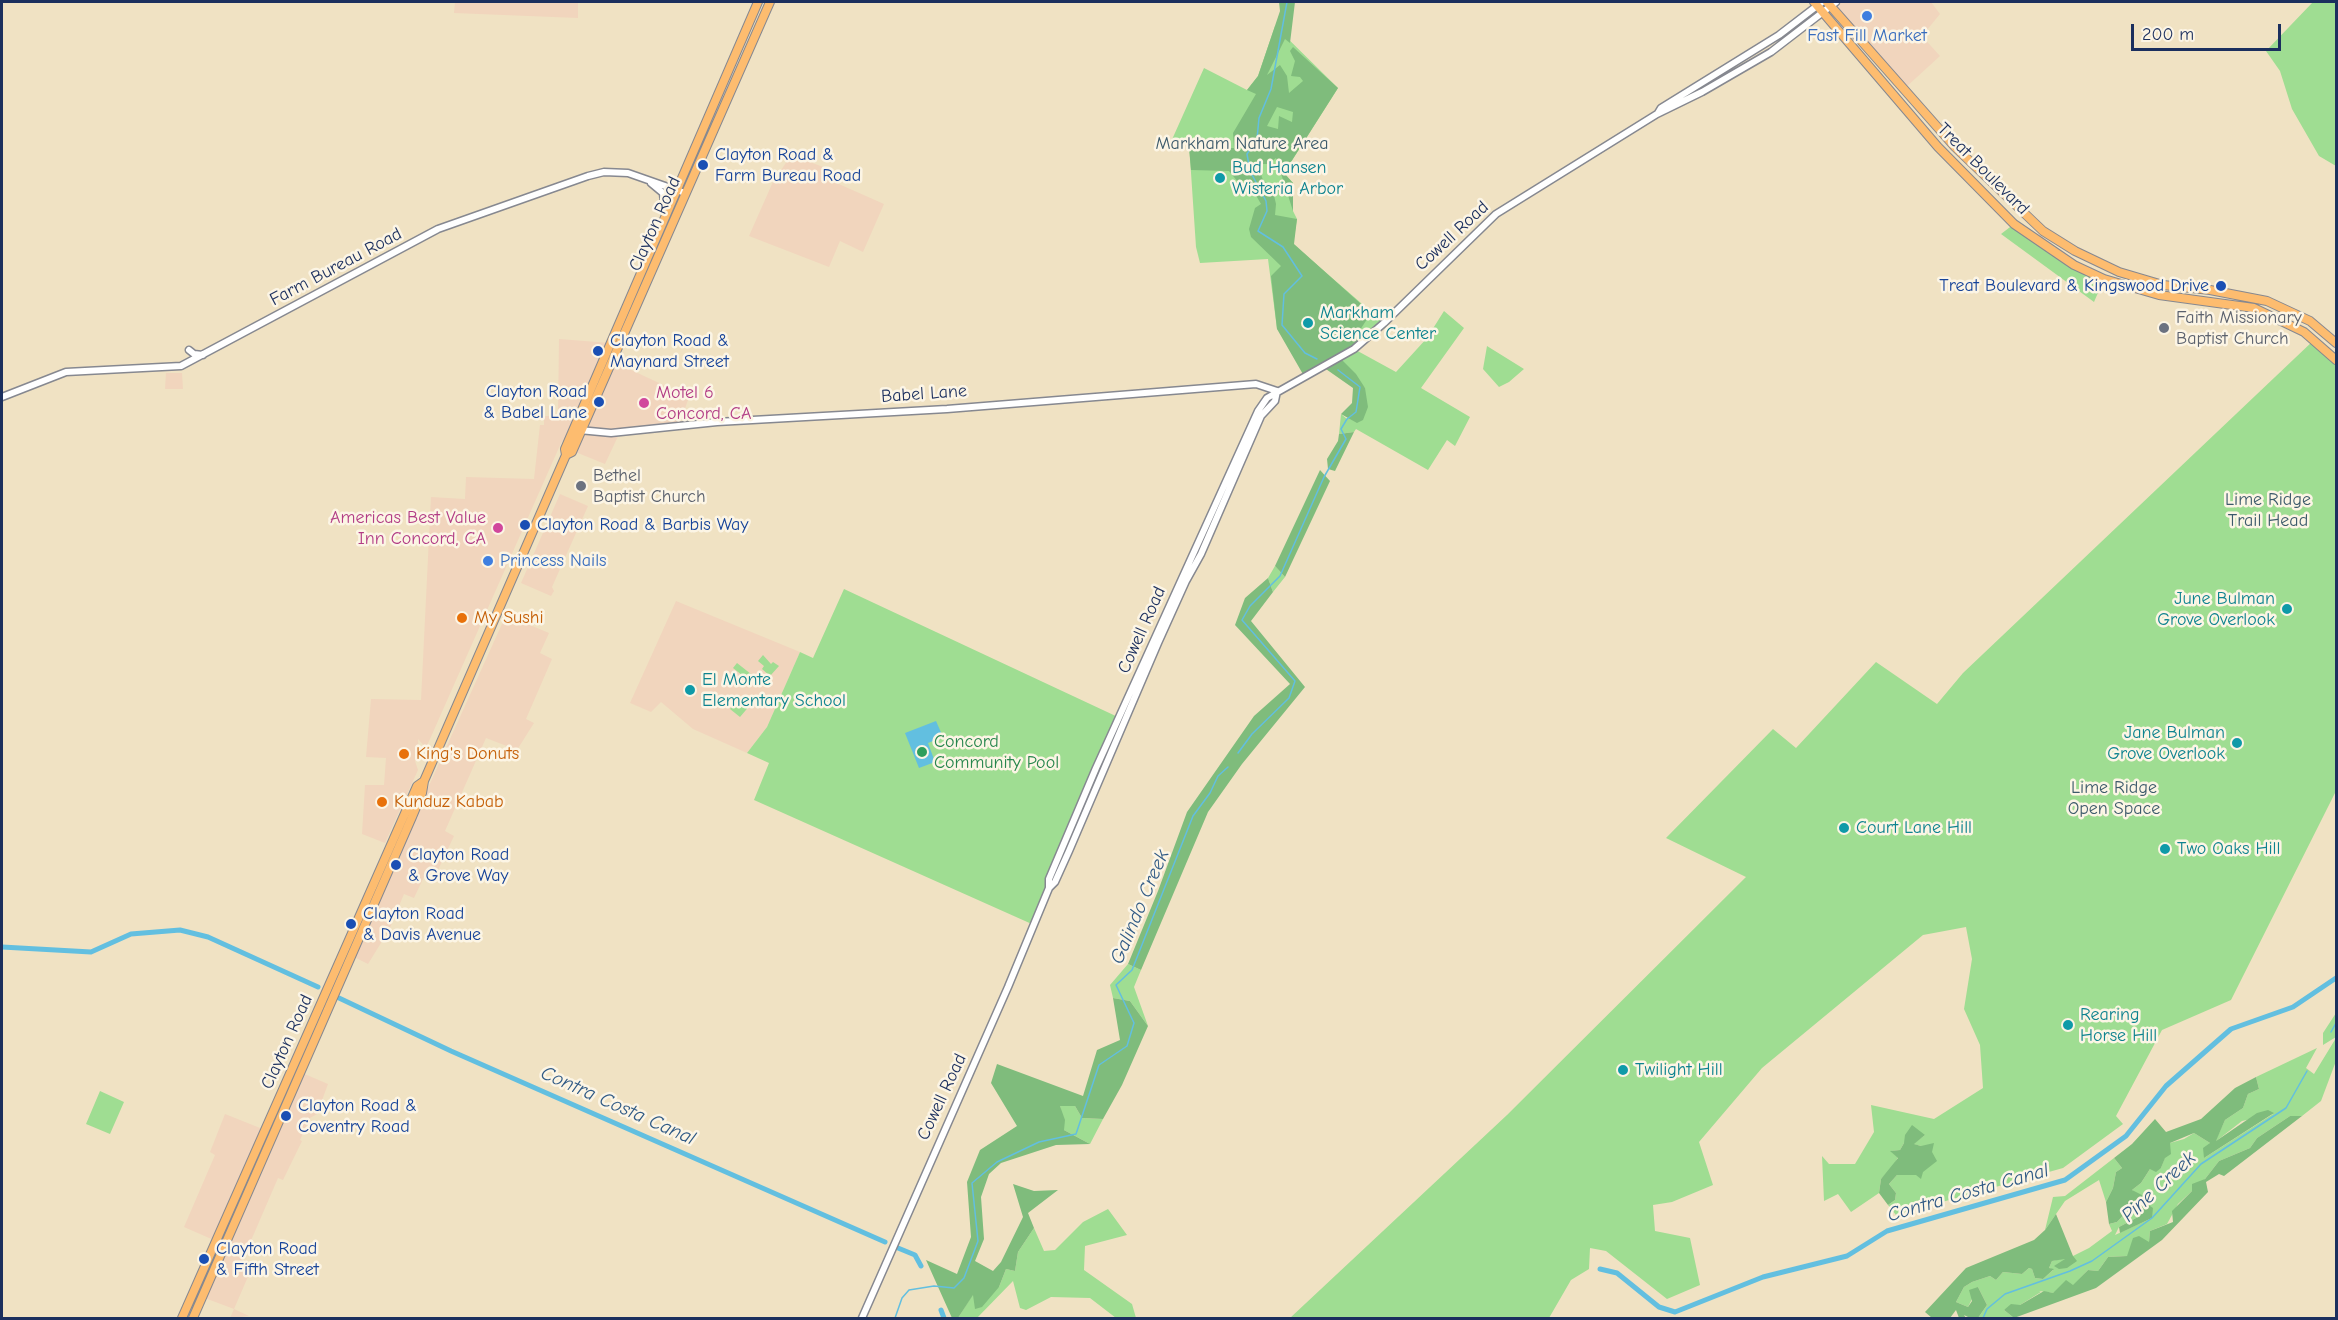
<!DOCTYPE html>
<html>
<head>
<meta charset="utf-8">
<style>
	body { margin:0 }
	#map { position:relative; width:2338px; height:1320px; overflow:hidden; background:#f0e2c3; font-family:"Comic Neue",sans-serif }
	canvas { display:block }
	.frame { position:absolute; inset:0; border:3px solid #1b2f5e; pointer-events:none }
	.scale { position:absolute; left:2131px; top:24px; width:150px; height:27px; box-sizing:border-box; border:3px solid #1b2f5e; border-top:0; padding-left:8px; font-size:18px; line-height:21px; white-space:nowrap; color:#1b2f5e; -webkit-text-stroke:4px #fcf5e5; paint-order:stroke }
</style>
</head>
<body>
<div id="map">
<canvas width="2338" height="1320"></canvas>
<div class="frame"></div>
<div class="scale">200 m</div>
</div>
<script>
const g = document.querySelector('canvas').getContext('2d');
g.lineJoin = 'round';
function fill(path, color) { g.fillStyle = color; g.fill(path, 'evenodd'); }
const shape = rows => new Path2D(rows.map(r => 'M' + r).join(''));
function stroke(path, color, width, dash) { g.strokeStyle = color; g.lineWidth = width; g.lineCap = dash ? 'butt' : 'round'; g.setLineDash(dash || []); g.stroke(path); }
function label(font, color, halo, rows, align = 'center') {
  g.font = font + ' "Comic Neue",sans-serif'; g.lineWidth = 5; g.setLineDash([]); g.textBaseline = 'middle'; g.strokeStyle = halo; g.fillStyle = color; for (const [text, x, y, turn = 0] of rows) {
    g.save(); g.translate(x, y); g.rotate((+turn || 0) * Math.PI / 180); g.textAlign = isNaN(turn) ? turn : align; if (halo) g.strokeText(text, 0, 0); g.fillText(text, 0, 0); g.restore();
  }
}
fill(shape([
	[455,2,578,2,578,18,454,13],
	[1836,2,1931,2,1940,14,1922,36,1940,56,1904,89,1831,6],
	[791,155,826,168,823,177,884,204,863,252,840,241,829,267,749,236,772,184],
	[559,339,610,343,574,428,561,443,426,748,418,739,419,758,415,761,418,770,385,843,362,834,365,785,384,785,386,758,366,757,371,699,421,700,431,497,465,499,466,477,534,479,540,425,544,425,544,416,558,416],
	[612,361,689,397,679,426,620,432,605,464,573,451],
	[166,373,182,373,183,389,165,389],
	[560,494,588,506,552,587,554,591,551,596,521,583],
	[676,601,800,652,767,727,747,753,693,729,661,702,651,712,630,703],
	[506,615,549,633,540,653,552,659,526,719,534,723,517,750,486,738,445,831,454,836,438,870,429,866,414,898,404,894,389,930,368,964,352,956],
	[300,1072,328,1084,317,1114,310,1118,300,1140,302,1141,283,1180,278,1178,240,1266,250,1272,234,1309,249,1316,230,1318,234,1309,202,1297],
	[225,1114,265,1130,216,1241,184,1227,215,1155,210,1152]
]), '#f1d5bd');
fill(shape([
	[2310,2,2336,3,2336,166,2319,156,2292,109,2280,71,2266,51,2312,3],
	[1275,26,1338,88,1284,173,1293,183,1293,211,1297,219,1293,244,1384,323,1354,349,1396,372,1427,338,1444,311,1464,328,1421,388,1470,417,1455,446,1447,440,1428,470,1356,429,1354,432,1339,434,1341,414,1347,419,1365,388,1277,329,1268,259,1200,263,1196,247,1189,143,1170,144,1204,68,1247,90,1258,76],
	[2014,224,2104,279,2094,302,2001,234],
	[2314,340,2336,360,2336,791,2231,1000,2162,1030,2116,1116,2123,1124,2063,1168,1896,1215,1888,1205,1895,1200,1896,1193,1889,1184,1897,1175,1916,1175,1921,1146,1913,1144,1925,1135,1904,1143,1900,1150,1891,1151,1898,1157,1893,1167,1881,1179,1879,1193,1851,1212,1838,1194,1824,1201,1822,1156,1829,1164,1855,1164,1874,1132,1871,1105,1934,1119,1983,1088,1980,1045,1964,1009,1972,959,1966,927,1923,935,1762,1068,1699,1142,1713,1185,1672,1202,1653,1205,1655,1231,1690,1238,1700,1285,1667,1299,1606,1251,1590,1248,1589,1269,1571,1280,1549,1318,1290,1318,1507,1115,1746,877,1666,838,1773,729,1796,748,1876,662,1937,704,1963,673],
	[1487,346,1524,369,1509,382,1499,387,1483,369],
	[1275,566,1285,577,1273,592,1268,578],
	[844,589,1120,718,1096,768,1034,925,754,800,769,763,747,753,767,727,800,652,813,658],
	[763,655,771,664,773,662,779,666,770,676,762,669,764,666,758,661],
	[737,663,756,678,752,683,733,668],
	[740,696,751,704,740,717,730,709],
	[1128,964,1141,970,1134,987,1148,1026,1130,1001,1113,998,1110,985],
	[2336,1013,2336,1037,2323,1045,2323,1033],
	[2336,1038,2336,1061,2321,1101,2302,1116,2290,1116,2257,1138,2250,1148,2219,1161,2205,1179,2178,1204,2167,1224,2150,1231,2149,1243,2127,1256,2108,1257,2098,1271,2088,1270,2073,1286,2053,1293,2039,1291,2041,1292,2020,1305,2004,1310,2014,1318,1978,1318,1987,1305,1978,1287,1968,1307,1956,1302,1964,1287,1972,1282,1990,1276,1996,1280,2003,1272,2022,1274,2029,1268,2032,1269,2035,1278,2043,1279,2053,1270,2049,1268,2052,1261,2073,1256,2089,1248,2112,1231,2109,1224,2117,1222,2131,1207,2139,1210,2138,1217,2119,1227,2115,1235,2152,1218,2147,1204,2132,1190,2141,1183,2150,1169,2161,1168,2170,1143,2184,1139,2194,1133,2210,1143,2204,1158,2273,1114,2242,1121,2215,1142,2225,1120,2243,1108,2248,1094,2259,1089,2256,1077,2317,1048,2306,1068,2314,1074],
	[100,1091,124,1102,110,1134,86,1124],
	[1060,1106,1075,1106,1082,1118,1103,1119,1090,1144,1064,1130],
	[2114,1158,2122,1168,2116,1172,2113,1188,2106,1202,2099,1180,2065,1201,2045,1230,2053,1197,2065,1196],
	[1108,1209,1127,1235,1085,1246,1084,1270,1132,1304,1136,1318,1116,1318,1090,1298,1051,1297,1026,1310,1020,1308,1013,1281,977,1318,958,1318,973,1294,999,1287,1006,1269,1015,1271,1018,1252,1034,1228,1044,1251,1055,1250,1083,1222]
]), '#9fdd92');
fill(shape([
	[1279,2,1295,2,1290,43,1285,39,1267,75,1280,65,1287,76,1289,93,1303,81,1300,77,1291,76,1295,61,1290,51,1293,47,1338,88,1284,173,1293,183,1293,211,1276,158,1268,164,1262,164,1259,169,1263,180,1272,187,1276,204,1275,215,1297,219,1294,244,1371,313,1360,330,1354,349,1340,358,1356,374,1365,388,1368,407,1363,420,1357,423,1341,414,1352,403,1353,388,1323,367,1304,376,1277,329,1271,276,1281,266,1251,237,1249,229,1255,208,1261,204,1247,180,1238,182,1229,171,1191,170,1189,148,1234,148,1233,133,1256,94,1247,90,1258,76,1280,11],
	[1277,107,1293,112,1292,122,1279,116,1278,129,1267,126],
	[1354,432,1335,471,1328,469,1327,459,1338,441,1339,434],
	[1320,470,1330,481,1285,577,1275,566],
	[1268,578,1273,592,1251,621,1305,687,1242,764,1208,812,1141,970,1128,964,1158,891,1187,812,1254,716,1290,684,1235,625,1245,598],
	[1113,998,1130,1001,1148,1026,1122,1085,1103,1119,1082,1118,1075,1106,1060,1106,1065,1120,1064,1130,1090,1144,1056,1145,1001,1163,989,1174,981,1197,984,1239,975,1261,993,1271,1001,1262,1023,1217,1013,1184,1034,1191,1058,1190,1028,1213,1034,1228,1018,1252,1015,1271,1006,1269,999,1287,982,1307,975,1309,973,1295,958,1318,952,1318,926,1260,957,1274,971,1237,967,1182,980,1150,1017,1126,991,1083,997,1064,1083,1096,1097,1050,1120,1040],
	[2256,1077,2259,1089,2248,1094,2243,1108,2225,1120,2216,1141,2257,1113,2268,1110,2274,1113,2204,1158,2203,1148,2210,1143,2194,1133,2170,1143,2171,1154,2165,1158,2161,1168,2156,1172,2150,1169,2141,1183,2132,1190,2144,1196,2147,1204,2153,1208,2152,1218,2120,1233,2119,1227,2138,1217,2139,1210,2131,1207,2117,1222,2109,1224,2106,1202,2113,1188,2116,1172,2122,1168,2114,1158,2132,1144,2155,1119,2166,1132,2201,1119,2235,1088],
	[2290,1116,2302,1116,2224,1176,2219,1174,2206,1182,2208,1192,2162,1240,2096,1288,2014,1318,2004,1310,2011,1304,2020,1305,2044,1291,2053,1293,2066,1280,2073,1285,2088,1270,2098,1271,2108,1257,2127,1256,2133,1238,2139,1236,2149,1242,2150,1231,2173,1222,2172,1211,2192,1191,2192,1184,2205,1179,2219,1161,2250,1148,2257,1138],
	[1912,1125,1925,1135,1914,1144,1921,1146,1934,1143,1932,1152,1937,1161,1923,1172,1921,1179,1916,1175,1897,1175,1889,1184,1896,1193,1895,1200,1888,1205,1879,1193,1881,1179,1898,1158,1890,1151,1900,1150,1904,1143,1905,1135],
	[2056,1214,2073,1256,2077,1261,2067,1268,2059,1269,2054,1266,2065,1259,2052,1261,2049,1268,2054,1269,2043,1279,2035,1278,2032,1269,2029,1268,2022,1274,2003,1272,1996,1280,1990,1276,1972,1282,1964,1287,1956,1302,1968,1307,1972,1301,1969,1290,1978,1287,1987,1305,1978,1318,1970,1318,1964,1315,1966,1318,1959,1318,1956,1310,1950,1318,1932,1318,1925,1312,1966,1268,2034,1240,2045,1230]
]), '#7fbc7c');
fill(shape([
	[936,721,943,737,928,743,935,762,919,768,905,733]
]), '#62bfe0');
stroke(shape([
	[1287,2,1271,89,1259,118,1257,139,1247,154,1250,171,1266,201,1267,211,1258,231,1283,247,1302,276,1284,294,1282,325,1305,353,1317,359],
	[1238,753,1252,734,1289,698,1295,681,1242,620,1250,606,1280,576,1324,477,1346,439,1341,429,1347,419,1356,412,1360,387,1338,370],
	[2331,1032,2336,1023],
	[895,1318,902,1298,909,1290,934,1286,954,1288,964,1278,978,1241,972,1183,997,1162,1039,1142,1076,1134,1099,1065,1127,1046,1134,1023,1116,985,1132,970,1193,816,1210,793,1218,776,1228,767],
	[1983,1318,1987,1309,2005,1294,2070,1271,2092,1261,2152,1218,2201,1164,2286,1108,2307,1071]
]), '#62bfe0', 1.5);
stroke(shape([
	[2,947,91,952,131,934,180,930,208,937,318,987],
	[339,998,451,1051,885,1242],
	[898,1248,915,1255,921,1266],
	[1600,1269,1617,1273,1659,1307,1675,1312,1763,1277,1847,1256,1887,1231,2065,1180,2126,1136,2166,1086,2231,1029,2293,1007,2336,978],
	[941,1310,944,1318]
]), '#62bfe0', 5);
const minor = shape([
	[1658,113,1661,108,1779,35,1822,2],
	[651,183,663,193,665,213],
	[189,350,194,354,203,355],
	[2,397,66,372,181,366,438,229,588,176,604,172,628,173,685,193],
	[579,430,611,433,717,422,947,409,1256,384,1277,391],
	[1049,888,1055,882,1069,851,1158,643,1186,581,1201,554,1261,416,1275,401,1277,391],
	[862,1318,1008,987,1049,888,1049,879,1096,768,1258,411,1267,398,1354,349,1384,323,1496,214,1657,114,1702,92,1771,52,1836,2]
]);
const major = shape([
	[1814,2,1938,147,2014,224,2074,265,2104,279,2159,295,2254,308,2304,332,2336,360],
	[1827,2,1955,147,2043,231,2075,251,2119,272,2163,285,2210,290,2267,301,2310,321,2336,343],
	[566,455,572,452,770,2],
	[182,1318,417,786,424,781],
	[193,1318,412,817,422,793,424,781,566,455,565,449,758,2]
]);
stroke(minor, '#868890', 9);
stroke(major, '#868890', 10);
stroke(minor, '#fff', 6);
stroke(major, '#fdbc6f', 8);
for (const [x, y, r, color] of [
	[1867,16,6,"#3f7fe0"],
	[703,165,6,"#1a4fb4"],
	[1220,178,6,"#0f9aa8"],
	[2221,286,6,"#1a4fb4"],
	[1308,323,6,"#0f9aa8"],
	[2164,328,6,"#6b7280"],
	[598,351,6,"#1a4fb4"],
	[599,402,6,"#1a4fb4"],
	[644,403,6,"#d1479c"],
	[581,486,6,"#6b7280"],
	[525,525,6,"#1a4fb4"],
	[498,528,6,"#d1479c"],
	[488,561,6,"#3f7fe0"],
	[2287,609,6,"#0f9aa8"],
	[462,618,6,"#e8710a"],
	[690,690,6,"#0f9aa8"],
	[2237,743,6,"#0f9aa8"],
	[922,752,6,"#2e9e5b"],
	[404,754,6,"#e8710a"],
	[382,802,6,"#e8710a"],
	[1844,828,6,"#0f9aa8"],
	[2165,849,6,"#0f9aa8"],
	[396,865,6,"#1a4fb4"],
	[351,924,6,"#1a4fb4"],
	[2068,1025,6,"#0f9aa8"],
	[1623,1070,6,"#0f9aa8"],
	[286,1116,6,"#1a4fb4"],
	[204,1259,6,"#1a4fb4"]
]) { const dot = new Path2D(); dot.arc(x, y, r, 0, 2 * Math.PI); g.fillStyle = color; g.fill(dot); stroke(dot, '#fcf5e5', 2); }
label('18px', '#366cbe', '#fcf5e5', [
	["Fast Fill Market",1867,36],
	["Princess Nails",500,561,"left"]
]);
label('18px', '#3c5a6b', '#fcf5e5', [
	["Markham Nature Area",1242,144],
	["Lime Ridge",2268,500],
	["Trail Head",2268,521],
	["Lime Ridge",2114,788],
	["Open Space",2114,809]
]);
label('18px', '#164399', '#fcf5e5', [
	["Clayton Road &",715,155],
	["Farm Bureau Road",715,176],
	["Treat Boulevard & Kingswood Drive",2209,286,"right"],
	["Clayton Road &",610,341],
	["Maynard Street",610,362],
	["Clayton Road",587,392,"right"],
	["& Babel Lane",587,413,"right"],
	["Clayton Road & Barbis Way",537,525],
	["Clayton Road",408,855],
	["& Grove Way",408,876],
	["Clayton Road",363,914],
	["& Davis Avenue",363,935],
	["Clayton Road &",298,1106],
	["Coventry Road",298,1127],
	["Clayton Road",216,1249],
	["& Fifth Street",216,1270]
], 'left');
label('18px', '#0d838f', '#fcf5e5', [
	["Bud Hansen",1232,168],
	["Wisteria Arbor",1232,189],
	["Markham",1320,313],
	["Science Center",1320,334],
	["June Bulman",2275,599,"right"],
	["Grove Overlook",2275,620,"right"],
	["El Monte",702,680],
	["Elementary School",702,701],
	["Jane Bulman",2225,733,"right"],
	["Grove Overlook",2225,754,"right"],
	["Court Lane Hill",1856,828],
	["Two Oaks Hill",2177,849],
	["Rearing",2080,1015],
	["Horse Hill",2080,1036],
	["Twilight Hill",1635,1070]
], 'left');
label('18px', '#1b2f5e', '#fcf5e5', [
	["Treat Boulevard",1983,169,45],
	["Clayton Road",655,224,-66],
	["Cowell Road",1452,236,-43],
	["Farm Bureau Road",336,267,-28],
	["Babel Lane",924,394,-4],
	["Cowell Road",1142,630,-66],
	["Clayton Road",287,1042,-66],
	["Cowell Road",942,1097,-65]
]);
label('18px', '#5b616d', '#fcf5e5', [
	["Faith Missionary",2176,318],
	["Baptist Church",2176,339],
	["Bethel",593,476],
	["Baptist Church",593,497]
], 'left');
label('18px', '#b23c85', '#fcf5e5', [
	["Motel 6",656,393],
	["Concord, CA",656,414],
	["Americas Best Value",486,518,"right"],
	["Inn Concord, CA",486,539,"right"]
], 'left');
label('18px', '#c56008', '#fcf5e5', [
	["My Sushi",474,618],
	["King's Donuts",416,754],
	["Kunduz Kabab",394,802]
], 'left');
label('18px', '#27864d', '#fcf5e5', [
	["Concord",934,742],
	["Community Pool",934,763]
], 'left');
label('italic 20px', '#305a85', '#fcf5e5', [
	["Galindo Creek",1140,907,-67],
	["Contra Costa Canal",618,1106,24],
	["Pine Creek",2159,1187,-43],
	["Contra Costa Canal",1968,1193,-16]
]);
</script>
</body>
</html>
